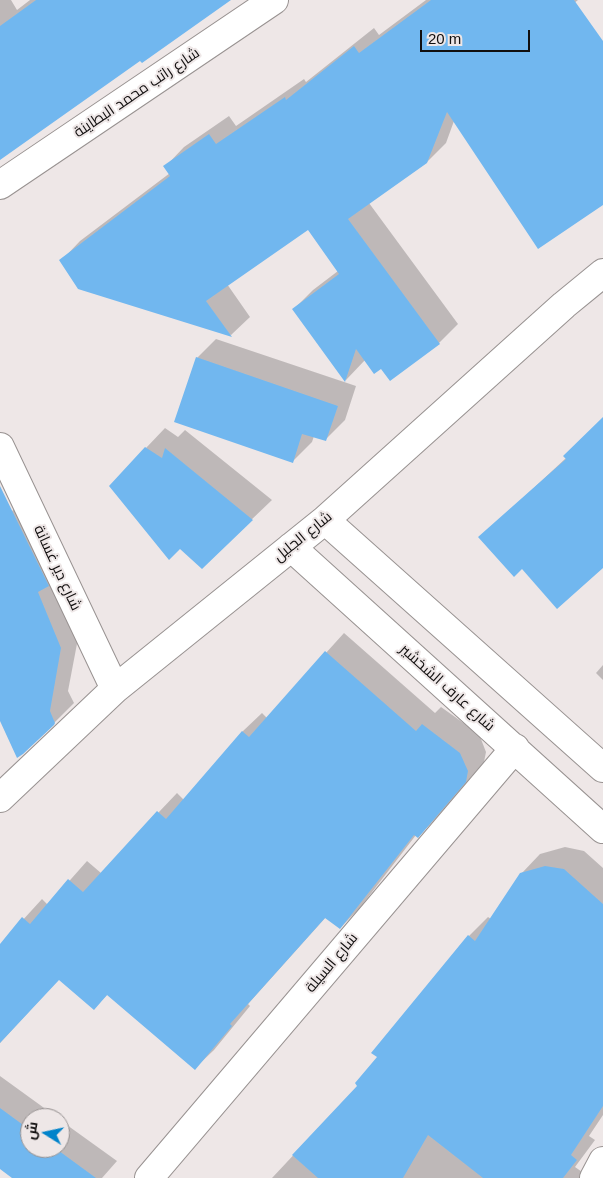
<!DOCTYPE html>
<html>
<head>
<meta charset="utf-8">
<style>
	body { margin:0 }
	#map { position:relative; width:603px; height:1178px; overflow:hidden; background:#eee7e7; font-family:Helvetica,Cairo,sans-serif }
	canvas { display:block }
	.north { position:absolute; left:20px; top:1108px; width:50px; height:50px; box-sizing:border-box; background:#eee7e7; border:1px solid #969191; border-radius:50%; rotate:280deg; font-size:14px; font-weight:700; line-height:20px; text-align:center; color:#110f0f }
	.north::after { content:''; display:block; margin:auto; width:18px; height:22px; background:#0183ca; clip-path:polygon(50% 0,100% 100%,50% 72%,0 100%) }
	.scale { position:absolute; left:420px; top:30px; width:110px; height:22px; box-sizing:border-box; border:2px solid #110f0f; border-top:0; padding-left:6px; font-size:15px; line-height:18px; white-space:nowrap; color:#110f0f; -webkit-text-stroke:4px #eee7e7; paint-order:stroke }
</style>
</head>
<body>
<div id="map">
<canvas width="603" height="1178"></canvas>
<div class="north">ش</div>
<div class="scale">20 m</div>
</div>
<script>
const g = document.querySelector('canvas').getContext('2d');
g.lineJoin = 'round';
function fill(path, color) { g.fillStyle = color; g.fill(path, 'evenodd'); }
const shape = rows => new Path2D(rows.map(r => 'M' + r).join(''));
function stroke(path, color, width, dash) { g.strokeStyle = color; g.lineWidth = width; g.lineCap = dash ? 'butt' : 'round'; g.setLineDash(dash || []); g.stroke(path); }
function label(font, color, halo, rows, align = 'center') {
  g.font = font + ' Helvetica,Cairo,sans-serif'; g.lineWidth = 4; g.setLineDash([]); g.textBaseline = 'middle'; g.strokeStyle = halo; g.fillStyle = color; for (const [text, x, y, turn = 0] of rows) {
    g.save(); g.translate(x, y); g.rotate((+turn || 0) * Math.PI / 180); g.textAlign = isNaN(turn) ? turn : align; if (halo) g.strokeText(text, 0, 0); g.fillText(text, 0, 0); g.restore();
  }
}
fill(shape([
	[0,0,11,0,17,10,30,0,229,0,140,59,0,158],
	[426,0,578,0,516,50,603,42,603,203,454,121,446,143,426,163,369,203,458,324,439,343,381,367,365,360,346,380,294,309,313,290,338,271,308,228,227,284,250,317,231,335,79,288,61,261,80,241,170,173,165,167,184,147,229,116,236,126,304,79,306,82,374,28,379,35],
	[216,339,356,386,345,420,325,440,314,436,312,442,293,461,197,358],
	[603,418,603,567,522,568,480,538,566,458],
	[165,428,178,437,185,430,272,500,202,567,146,448],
	[35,499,80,628,68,691,74,703,53,724,0,718,0,517],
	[344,633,435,713,441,707,479,734,486,752,484,762,436,818,418,837,416,835,359,909,340,928,326,917,248,1004,250,1006,214,1050,195,1068,108,994,94,1008,59,979,0,1043,0,945,42,899,48,905,87,861,101,873,177,793,184,800,243,731,262,713,267,718],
	[603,665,603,680,596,673],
	[565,847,584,851,603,868,603,1115,589,1136,595,1140,575,1167,585,1174,582,1178,272,1178,359,1085,378,1057,373,1053,469,936,488,917,491,919,521,874,540,854],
	[0,1076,58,1118,30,1118,30,1148,60,1148,60,1120,117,1161,102,1178,14,1178,0,1167]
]), '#0003');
fill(shape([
	[36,0,231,0,142,63,140,61,0,160,0,26],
	[431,0,574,0,603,41,603,205,538,249,447,112,427,163,348,219,440,344,390,381,381,369,374,374,356,349,345,382,292,309,339,274,308,230,206,301,232,337,78,289,59,260,170,176,163,166,209,134,216,144,285,97,286,100,354,46,359,53],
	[196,357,338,406,326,441,302,434,293,463,174,422],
	[603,417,603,568,557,609,522,569,514,577,478,537,566,459,563,456],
	[145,447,162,458,165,448,253,520,202,569,180,549,169,560,109,486],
	[0,486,49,586,38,592,61,648,50,711,55,723,54,725,23,754,17,758,0,721],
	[325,651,416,731,422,724,460,753,468,771,466,782,418,838,414,835,340,929,325,918,230,1024,232,1026,195,1070,107,995,94,1010,59,980,0,1043,0,944,22,917,30,924,68,879,83,892,157,811,166,819,242,731,249,737],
	[545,866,564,869,603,904,603,1106,571,1155,577,1160,563,1178,483,1178,428,1135,403,1178,318,1178,292,1155,357,1086,355,1083,377,1057,371,1053,468,935,475,941,520,873],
	[0,1108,30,1130,30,1148,55,1148,96,1178,12,1178,0,1169]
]), '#71b7ef');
const minor = shape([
	[0,185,274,0],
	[0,447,115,689],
	[325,520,603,768],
	[291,547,603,829],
	[0,798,115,689,325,520,564,305,603,273],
	[149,1178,515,748],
	[594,1178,603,1161]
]);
stroke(minor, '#989291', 30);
stroke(minor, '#fff', 28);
label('15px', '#110f0f', '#eee7e7', [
	["شارع راتب محمد البطاينة",137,93,-34],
	["شارع الجليل",303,537,-39],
	["شارع دير غسانة",57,568,65],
	["شارع عارف الشخشير",447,688,42],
	["شارع السيلة",332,963,-50]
]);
</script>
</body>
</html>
